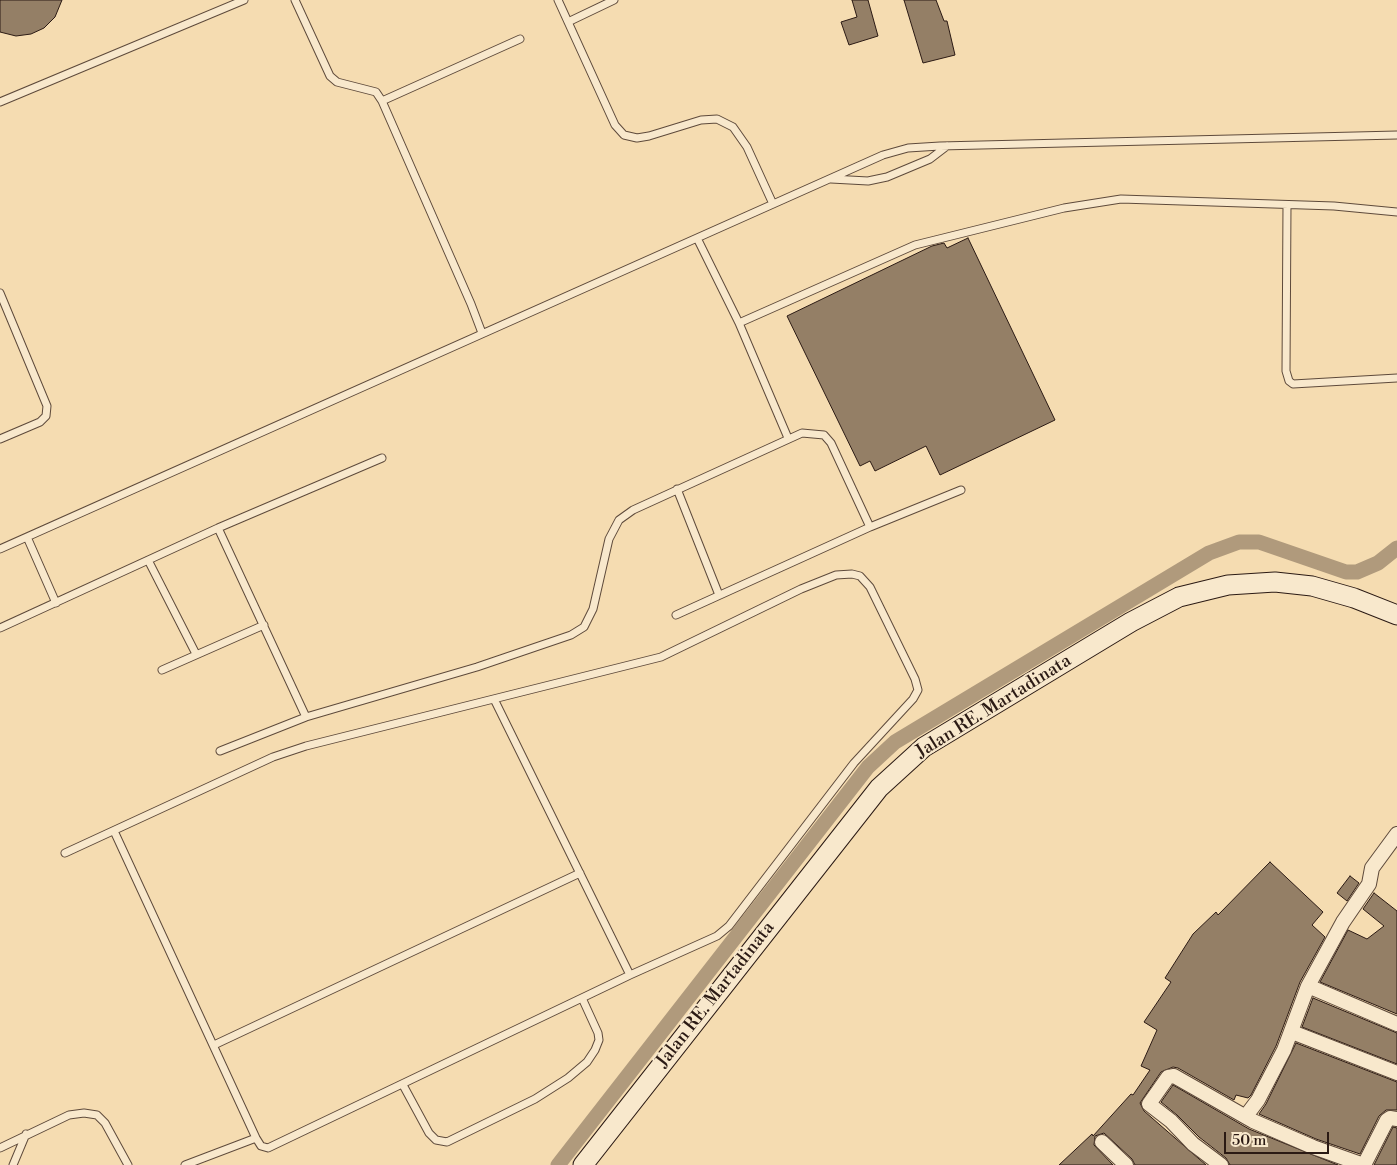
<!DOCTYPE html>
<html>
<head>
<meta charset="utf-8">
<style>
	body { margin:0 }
	#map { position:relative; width:1397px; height:1165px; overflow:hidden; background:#f5dcb1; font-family:"Libre Bodoni",serif }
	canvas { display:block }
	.scale { position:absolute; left:1224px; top:1132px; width:105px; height:22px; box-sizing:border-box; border:2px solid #2b1a14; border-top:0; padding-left:6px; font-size:15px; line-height:18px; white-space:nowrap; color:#2b1a14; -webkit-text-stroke:4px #f8e8cc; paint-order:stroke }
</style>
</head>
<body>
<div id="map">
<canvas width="1397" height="1165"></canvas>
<div class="scale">50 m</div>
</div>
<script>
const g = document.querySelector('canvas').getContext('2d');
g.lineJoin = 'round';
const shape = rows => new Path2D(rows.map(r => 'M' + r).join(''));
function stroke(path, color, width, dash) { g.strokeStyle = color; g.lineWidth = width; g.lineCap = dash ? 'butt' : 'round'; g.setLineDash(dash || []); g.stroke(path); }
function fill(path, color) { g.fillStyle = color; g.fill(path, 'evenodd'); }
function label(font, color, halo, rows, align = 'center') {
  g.font = font + ' "Libre Bodoni",serif'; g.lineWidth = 4; g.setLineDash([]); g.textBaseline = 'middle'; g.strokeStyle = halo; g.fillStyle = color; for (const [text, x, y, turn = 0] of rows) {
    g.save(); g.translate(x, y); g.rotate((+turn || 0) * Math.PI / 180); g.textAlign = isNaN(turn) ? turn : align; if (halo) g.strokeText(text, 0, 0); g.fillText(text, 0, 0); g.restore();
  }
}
stroke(shape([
	[558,1165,868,767,895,742,1209,553,1239,542,1259,542,1346,572,1357,572,1378,563,1397,548]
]), '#b09a7c', 15);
const building = shape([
	[0,0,62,0,55,17,44,28,31,34,16,36,0,32,0,0],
	[852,0,868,0,878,36,849,45,841,22,857,17,852,0],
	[904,0,936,0,944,21,947,21,955,55,923,63,904,0],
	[968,238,1055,420,940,475,926,446,875,471,870,461,860,466,787,316,932,246,944,243,947,248,968,238],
	[1270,862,1323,912,1312,925,1325,937,1300,982,1276,1046,1251,1095,1248,1098,1236,1095,1234,1100,1178,1068,1173,1067,1161,1072,1140,1103,1144,1111,1206,1165,1135,1165,1132,1159,1104,1133,1095,1136,1094,1145,1113,1165,1059,1165,1092,1134,1093,1136,1131,1094,1133,1095,1150,1070,1141,1066,1157,1030,1144,1022,1171,982,1165,978,1193,934,1216,912,1218,915,1270,862],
	[1350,876,1359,883,1347,901,1337,893,1350,876],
	[1374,893,1397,911,1397,1014,1320,982,1348,930,1367,939,1384,926,1363,909,1374,893],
	[1313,998,1397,1033,1397,1064,1302,1027,1313,998],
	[1296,1043,1397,1082,1397,1110,1386,1110,1379,1116,1360,1154,1316,1139,1259,1114,1266,1104,1296,1043],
	[1173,1085,1249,1129,1338,1165,1230,1165,1226,1158,1199,1137,1177,1115,1161,1102,1173,1085],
	[1393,1127,1397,1128,1397,1165,1374,1165,1393,1127]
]);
fill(building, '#947f66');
stroke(building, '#2b1a14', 1);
const service = shape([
	[295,0,330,76,337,82,376,92,382,101,471,304,482,333],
	[558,0,615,125,624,135,637,138,649,136,701,120,717,119,733,127,747,147,773,204],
	[568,22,614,0],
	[382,101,520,39],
	[0,102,244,0],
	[831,179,868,181,887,177,930,159,947,146],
	[1287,205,1286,371,1289,381,1293,384,1397,378],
	[697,238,739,323,915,245,1064,208,1121,199,1334,206,1397,212],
	[0,293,47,406,46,416,40,422,0,439],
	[739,323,788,438],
	[677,489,719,595],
	[218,528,306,717,477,667,571,635,584,627,593,609,609,539,619,520,633,510,802,433,824,435,831,443,870,527],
	[27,537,56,603],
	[0,549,883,155,908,148,940,146,1397,135],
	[148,560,196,654],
	[676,615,870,527,961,490],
	[0,628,218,528,382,458],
	[162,670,264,625],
	[494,699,630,975],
	[220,751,306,717],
	[65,853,273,757,306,746,661,657,801,589,836,575,852,574,860,576,870,587,915,679,918,690,913,699,854,763,729,926,717,936,630,975,268,1148,261,1146,256,1138,114,831],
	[214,1045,580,873],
	[403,1085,429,1133,436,1140,447,1142,535,1099,568,1078,587,1062,595,1050,599,1040,598,1033,582,998],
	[0,1148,69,1115,84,1113,97,1115,105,1123,128,1165],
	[13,1165,26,1134],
	[185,1165,256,1138]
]);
const minor = shape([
	[1397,834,1372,868,1369,884,1343,922,1308,986,1397,1024],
	[1292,1032,1397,1073],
	[1246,1116,1258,1100,1284,1050,1308,986],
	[1102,1142,1126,1165],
	[1221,1165,1193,1144,1171,1121,1149,1104,1168,1077,1174,1076,1253,1121,1313,1147,1364,1165],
	[1364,1165,1387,1120,1390,1118,1397,1119]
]);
const secondary = shape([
	[583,1165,879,788,924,747,1131,622,1179,597,1228,585,1275,582,1312,586,1354,598,1397,615]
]);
stroke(service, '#5e4a3b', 9);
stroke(minor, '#5e4a3b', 16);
stroke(secondary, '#2b1a14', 21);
stroke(service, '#f8e8cc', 7);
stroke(minor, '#f8e8cc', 14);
stroke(secondary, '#f8e8cc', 19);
label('18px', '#2b1a14', '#f8e8cc', [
	["Jalan RE. Martadinata",994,707,-32],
	["Jalan RE. Martadinata",716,995,-52]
]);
</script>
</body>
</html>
